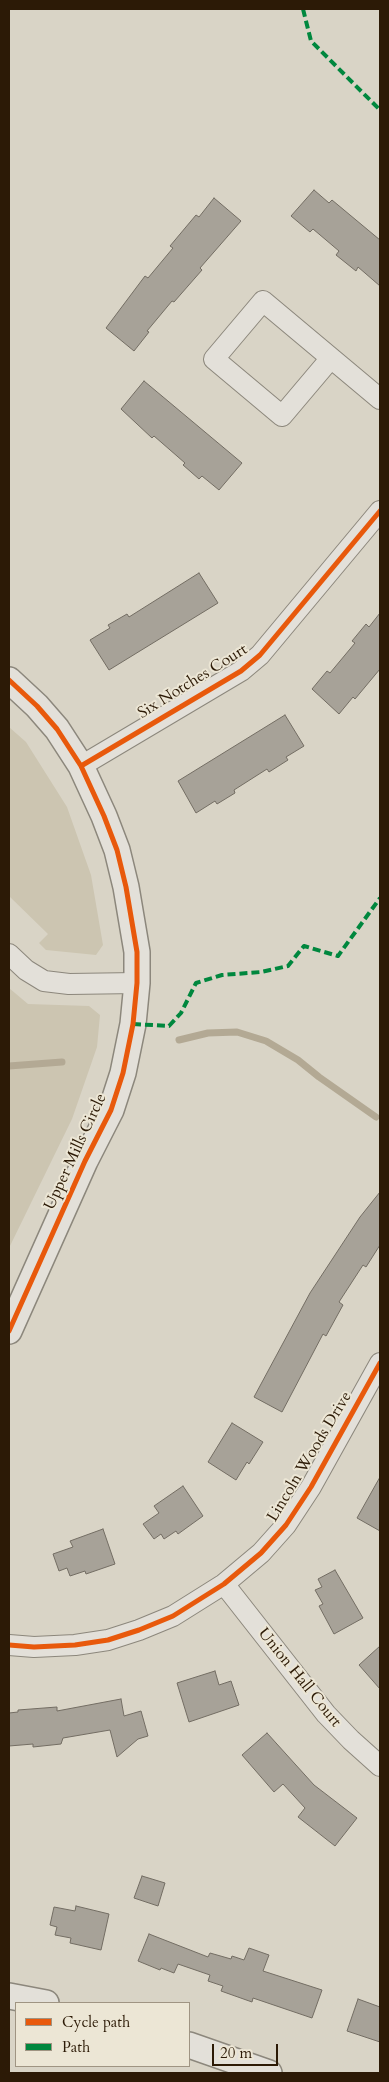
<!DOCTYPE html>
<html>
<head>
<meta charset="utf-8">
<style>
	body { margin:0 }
	#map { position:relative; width:389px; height:2082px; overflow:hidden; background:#d9d4c6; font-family:Cardo,serif }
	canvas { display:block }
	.frame { position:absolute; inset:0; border:10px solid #2c1a06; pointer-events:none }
	.legend { position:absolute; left:15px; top:2002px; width:175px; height:65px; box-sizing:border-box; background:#ece6d5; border:1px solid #9f9482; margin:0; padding:6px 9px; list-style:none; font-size:15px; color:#2c1a06 }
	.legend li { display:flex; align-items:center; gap:10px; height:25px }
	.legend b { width:25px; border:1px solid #9f9482 }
	.scale { position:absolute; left:212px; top:2044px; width:66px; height:22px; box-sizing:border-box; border:2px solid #2c1a06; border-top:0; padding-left:6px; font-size:15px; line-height:18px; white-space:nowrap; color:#2c1a06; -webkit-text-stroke:4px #ece6d5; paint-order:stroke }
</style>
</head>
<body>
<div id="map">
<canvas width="389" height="2082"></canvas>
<div class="frame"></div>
<ul class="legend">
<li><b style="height:6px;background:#e8590c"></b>Cycle path</li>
<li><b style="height:6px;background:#00873e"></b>Path</li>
</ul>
<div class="scale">20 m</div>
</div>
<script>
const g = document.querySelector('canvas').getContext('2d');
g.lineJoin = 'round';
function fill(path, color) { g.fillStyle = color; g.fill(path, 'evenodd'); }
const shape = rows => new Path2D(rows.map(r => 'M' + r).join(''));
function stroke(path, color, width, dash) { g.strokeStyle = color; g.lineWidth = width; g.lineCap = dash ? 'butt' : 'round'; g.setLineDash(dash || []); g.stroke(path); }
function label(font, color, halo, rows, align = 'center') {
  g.font = font + ' Cardo,serif'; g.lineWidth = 4; g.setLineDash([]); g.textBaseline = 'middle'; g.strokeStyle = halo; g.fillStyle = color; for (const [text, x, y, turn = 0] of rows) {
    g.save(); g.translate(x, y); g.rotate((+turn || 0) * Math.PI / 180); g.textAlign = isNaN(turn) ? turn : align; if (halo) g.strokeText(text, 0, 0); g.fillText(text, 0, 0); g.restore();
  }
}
fill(shape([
	[9,727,26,742,67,807,91,875,103,945,96,955,46,950,39,943,48,934,9,896],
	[9,988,28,1004,89,1006,100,1015,97,1047,72,1119,9,1248]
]), '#ccc5b1');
stroke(shape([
	[179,1040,208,1033,237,1032,266,1041,298,1060,319,1077,376,1117],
	[9,1066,62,1062]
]), '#b3a994', 7);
const building = shape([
	[314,190,329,203,332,200,380,240,380,286,358,267,356,271,336,255,339,251,313,229,310,232,291,216,314,190],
	[214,198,241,221,200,268,202,270,174,302,172,301,147,331,149,332,134,351,106,328,145,276,148,278,173,248,170,246,196,215,199,217,214,198],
	[144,381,242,463,219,490,202,476,199,479,183,465,185,463,154,436,152,438,121,409,144,381],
	[199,573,218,603,109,670,90,640,110,628,108,625,127,614,129,617,199,573],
	[380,613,380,669,355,699,353,697,339,714,312,689,327,671,330,673,355,643,352,641,366,624,369,627,380,613],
	[285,715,304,746,286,757,288,760,269,772,267,769,234,790,235,793,217,804,215,801,196,813,178,781,285,715],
	[380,1192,380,1245,366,1267,363,1265,339,1302,343,1305,326,1336,323,1334,282,1412,254,1397,310,1293,360,1217,380,1192],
	[232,1423,263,1442,249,1464,247,1462,236,1480,208,1462,232,1423],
	[380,1477,380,1531,357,1518,380,1477],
	[183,1486,203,1516,178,1534,176,1531,164,1539,161,1534,154,1539,143,1524,159,1513,154,1506,183,1486],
	[103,1529,115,1564,86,1574,85,1571,70,1576,67,1568,59,1571,53,1554,73,1547,70,1541,103,1529],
	[335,1570,363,1618,334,1634,319,1606,323,1604,315,1590,322,1587,318,1579,335,1570],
	[380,1646,380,1689,359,1665,380,1646],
	[215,1671,219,1685,231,1681,239,1705,189,1722,177,1683,215,1671],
	[121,1699,124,1716,141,1711,148,1736,138,1739,117,1757,110,1730,63,1738,61,1744,33,1747,33,1744,9,1746,9,1713,18,1712,18,1710,57,1707,57,1711,121,1699],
	[267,1733,314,1785,357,1818,335,1846,298,1817,305,1808,283,1784,274,1792,242,1755,267,1733],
	[142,1876,165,1883,158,1906,134,1898,142,1876],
	[76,1906,109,1914,101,1950,70,1943,71,1938,55,1935,57,1927,50,1925,54,1907,75,1911,76,1906],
	[149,1934,208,1957,210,1953,231,1959,232,1956,244,1960,249,1948,269,1955,263,1971,322,1990,312,2018,253,1998,252,2002,221,1991,223,1986,208,1981,210,1975,178,1964,174,1973,161,1968,160,1970,138,1961,149,1934],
	[358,1999,380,2007,380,2042,347,2031,358,1999]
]);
fill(building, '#a7a298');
stroke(building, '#736d63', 1);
const minor = shape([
	[331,358,282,416,214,359,263,301,380,399],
	[81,766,241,671,260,655,380,511],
	[9,954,26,970,44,981,69,984,137,983],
	[224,1584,326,1714,351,1740,380,1766],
	[9,1645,34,1647,75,1645,108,1640,139,1630,173,1616,224,1584,261,1553,286,1525,311,1487,380,1363]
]);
const tertiary = shape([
	[9,680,37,706,57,729,81,766,104,816,117,850,126,887,137,952,137,983,133,1024,123,1073,111,1110,85,1161,9,1331],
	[9,1996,46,2003],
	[189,2045,269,2073]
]);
stroke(minor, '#8c877c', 22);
stroke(tertiary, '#8c877c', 28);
stroke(minor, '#e3e0d9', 20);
stroke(tertiary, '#e3e0d9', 25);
stroke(shape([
	[303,9,311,41,380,110],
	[133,1024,169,1026,181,1013,196,983,222,975,261,972,288,966,304,946,338,956,380,898]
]), '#00873e', 4, [8, 4]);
stroke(shape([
	[9,680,37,706,57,729,81,766,104,816,117,850,126,887,137,952,137,983,133,1024,123,1073,111,1110,85,1161,9,1331],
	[81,766,241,671,260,655,380,511],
	[9,1645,34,1647,75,1645,108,1640,139,1630,173,1616,224,1584,261,1553,286,1525,311,1487,380,1363]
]), '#e8590c', 5);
label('16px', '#2c1a06', '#ece6d5', [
	["Six Notches Court",193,682,-32],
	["Upper Mills Circle",76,1152,-65],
	["Lincoln Woods Drive",310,1457,-59],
	["Union Hall Court",299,1678,51]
]);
</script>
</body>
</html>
